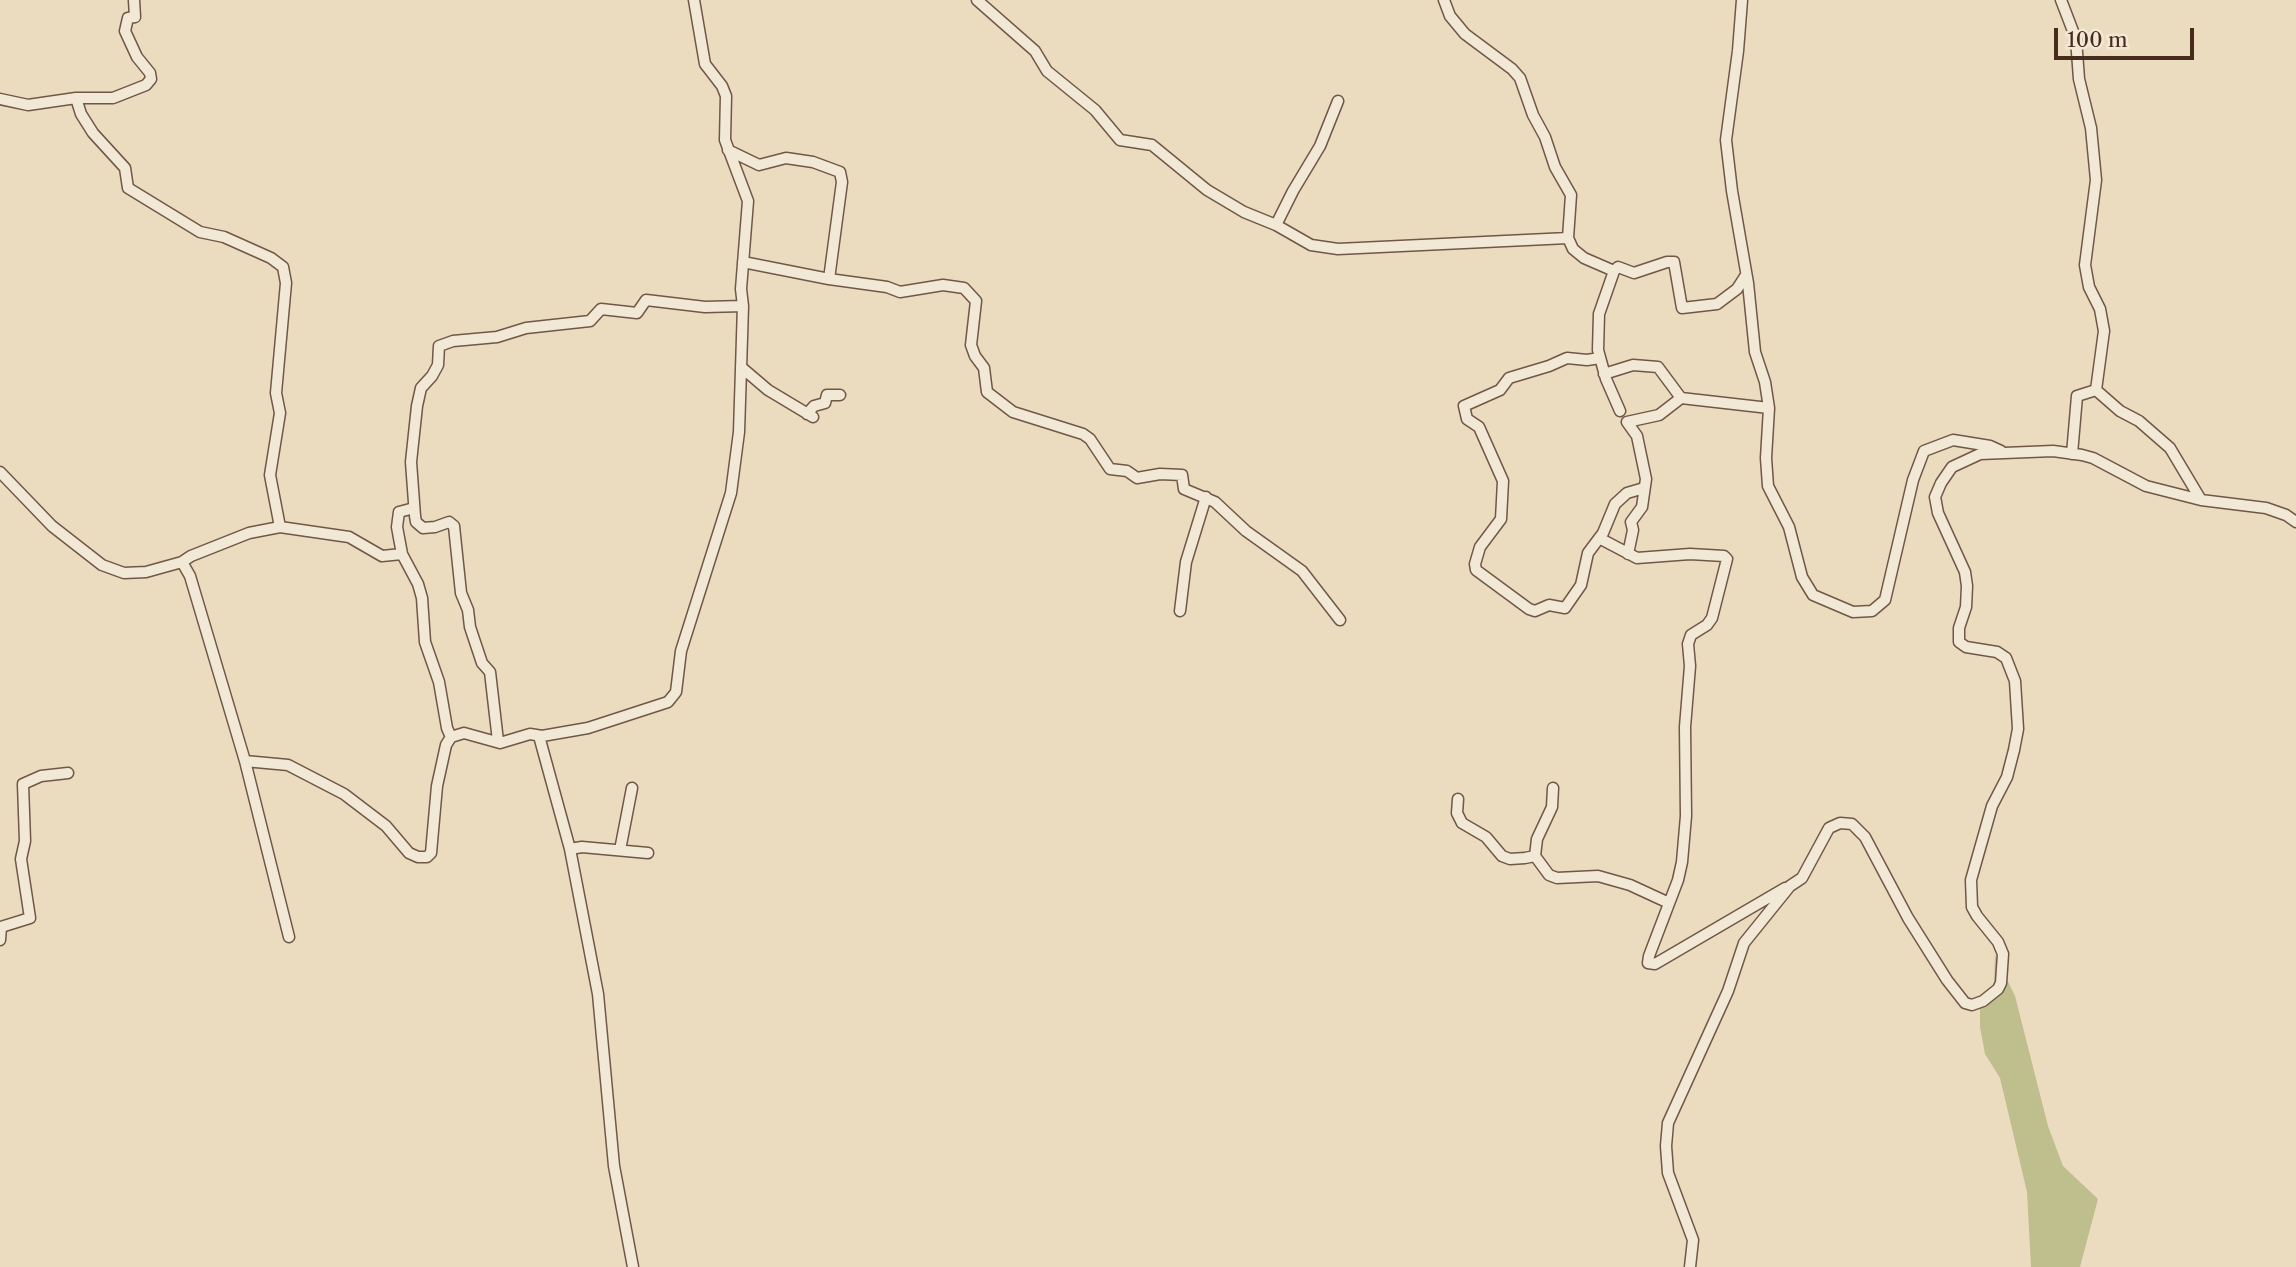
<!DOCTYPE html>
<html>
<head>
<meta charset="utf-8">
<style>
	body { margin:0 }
	#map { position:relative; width:2296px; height:1267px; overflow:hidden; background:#ebdcc0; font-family:"Libre Caslon Text",serif }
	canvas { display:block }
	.scale { position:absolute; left:2054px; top:28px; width:140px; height:32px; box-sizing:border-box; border:4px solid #472b1d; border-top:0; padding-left:9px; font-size:21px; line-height:24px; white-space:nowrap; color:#472b1d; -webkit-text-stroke:5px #f2e8d6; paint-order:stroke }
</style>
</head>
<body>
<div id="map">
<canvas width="2296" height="1267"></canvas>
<div class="scale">100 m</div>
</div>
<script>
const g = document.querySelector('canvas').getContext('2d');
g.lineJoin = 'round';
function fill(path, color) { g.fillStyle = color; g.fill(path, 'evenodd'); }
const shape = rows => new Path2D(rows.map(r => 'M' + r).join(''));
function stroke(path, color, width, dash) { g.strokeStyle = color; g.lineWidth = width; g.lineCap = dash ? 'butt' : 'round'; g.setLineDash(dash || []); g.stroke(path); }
fill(shape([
	[1995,955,2015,996,2048,1126,2063,1166,2098,1199,2080,1267,2031,1267,2027,1192,2000,1078,1985,1054,1980,1027,1980,1009,1994,988]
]), '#bfbe8d');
const minor = shape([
	[977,0,1035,51,1047,71,1095,110,1120,140,1152,145,1207,190,1244,212,1276,225,1311,245,1338,249,1568,238],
	[1444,0,1450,16,1465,34,1512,69,1520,78,1533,115,1545,137,1555,167,1571,195,1568,238,1573,249,1584,258,1614,271,1599,314,1598,350,1606,379,1620,411],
	[1742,0,1738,51,1726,140,1732,191,1748,283,1755,352,1765,382,1769,408,1766,458,1768,486,1789,527,1802,577,1813,595,1853,612,1872,611,1885,600,1913,480,1924,451,1953,440,1990,446,2001,451],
	[2061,0,2076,39,2079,79,2091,128,2096,180,2085,265,2089,287,2100,309,2104,331,2096,390,2120,411,2139,421,2170,448,2201,500],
	[76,98,81,114,93,133,125,168,128,188,200,232,224,237,271,258,283,267,286,283,276,393,280,413,270,475,280,527],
	[0,99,28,105,76,98,113,98,146,85,151,79,150,73,137,57,125,31,128,18,135,17,134,0],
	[728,150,759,165,786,158,813,162,840,172,842,182,829,279],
	[1276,225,1293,191,1320,146,1338,101],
	[743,262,829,279,887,287,900,292,943,285,964,288,976,301,971,345,975,356,984,368,987,392,1013,412,1083,434,1090,439,1110,469,1127,471,1137,478,1160,474,1182,475,1184,489,1215,502,1246,531,1302,571,1340,620],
	[1614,271,1618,267,1634,273,1667,262,1674,262,1682,308,1717,304,1737,289,1746,275],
	[1600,358,1587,360,1567,358,1549,366,1509,378,1500,390,1464,406,1467,419,1479,427,1503,481,1501,519,1480,547,1475,564,1476,570,1529,609,1535,611,1549,605,1565,608,1581,585,1588,553,1603,533,1615,504,1627,493,1644,488],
	[741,367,768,390,813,417],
	[1604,374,1633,365,1658,367,1681,398],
	[807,414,814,406,825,403,827,395,840,395],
	[1627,422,1659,415,1681,398,1769,408],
	[1627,422,1637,436,1646,479,1642,507,1631,522,1633,530,1628,554],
	[2072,454,2077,396,2096,390],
	[0,472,52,526,102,565,124,573,146,572,182,562,190,576,245,761,288,765,344,794,386,826,409,853,418,857,427,857,431,853,437,786,446,745,451,737,464,733,500,743,530,734,542,736,588,728,668,702,676,692,681,651,731,493,739,432,743,306,741,289,748,201,725,140,726,96,722,86,705,64,694,0],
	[414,508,399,512,397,527,402,554,418,584,422,598,425,642,439,682,447,728,451,737],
	[1599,538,1637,558,1690,554,1724,556,1727,559,1712,618,1707,625,1691,635,1688,644,1690,666,1685,727,1686,816,1682,862,1678,880,1649,956,1648,963,1655,964,1785,888],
	[182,562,191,556,249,533,280,527,349,537,382,556,402,554],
	[1180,611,1186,562,1206,497],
	[539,736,570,849,598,994,614,1166,633,1267],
	[498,741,490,672,482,663,470,627,468,610,461,593,454,526,449,522,435,527,423,528,416,522,415,516,411,462,417,406,421,388,432,376,438,365,439,346,453,341,497,337,526,328,590,321,601,309,637,313,646,300,705,307,743,306],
	[245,761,289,937],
	[1458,799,1457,813,1462,823,1486,837,1502,856,1510,859,1525,858,1535,856,1537,839,1552,807,1553,788],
	[570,849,582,847,648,853],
	[620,850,632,788],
	[1535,856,1549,875,1557,878,1598,876,1630,885,1669,903],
	[0,940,1,927,30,918,21,859,25,841,23,784,41,776,68,773],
	[1690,1267,1693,1240,1668,1173,1666,1146,1668,1123,1728,991,1744,943,1790,886,1802,878,1829,828,1840,823,1852,824,1865,837,1908,918,1947,980,1965,1003,1972,1005,1983,1001,1998,989,2001,983,2003,954,1998,942,1977,916,1972,907,1971,880,1992,806,2007,777,2014,750,2018,729,2015,681,2006,658,1997,652,1966,647,1959,642,1959,628,1966,607,1967,586,1965,572,1938,513,1935,497,1941,483,1952,467,1980,454,2053,451,2082,455,2093,458,2146,486,2201,500,2266,508,2286,515,2296,522]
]);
stroke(minor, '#705746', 13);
stroke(minor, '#f2e8d6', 10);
</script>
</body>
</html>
